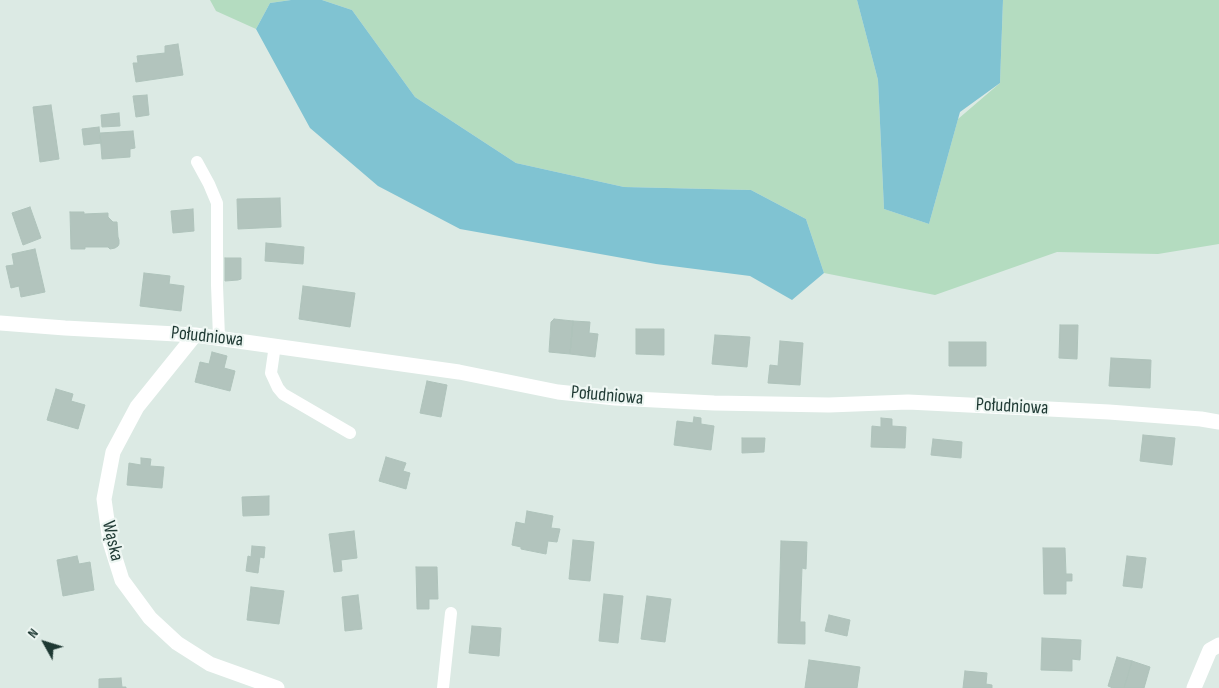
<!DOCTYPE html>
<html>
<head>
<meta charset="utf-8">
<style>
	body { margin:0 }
	#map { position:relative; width:1219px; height:688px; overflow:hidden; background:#dceae4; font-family:"Sofia Sans Condensed",sans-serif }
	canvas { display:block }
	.north { position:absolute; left:20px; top:618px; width:50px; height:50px; -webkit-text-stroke:4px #edf6f2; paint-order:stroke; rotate:309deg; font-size:14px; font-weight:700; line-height:20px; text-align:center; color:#1e3933 }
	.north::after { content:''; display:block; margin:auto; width:18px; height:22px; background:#1e3933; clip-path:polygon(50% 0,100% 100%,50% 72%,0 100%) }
</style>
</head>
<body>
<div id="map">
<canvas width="1219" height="688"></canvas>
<div class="north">N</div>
</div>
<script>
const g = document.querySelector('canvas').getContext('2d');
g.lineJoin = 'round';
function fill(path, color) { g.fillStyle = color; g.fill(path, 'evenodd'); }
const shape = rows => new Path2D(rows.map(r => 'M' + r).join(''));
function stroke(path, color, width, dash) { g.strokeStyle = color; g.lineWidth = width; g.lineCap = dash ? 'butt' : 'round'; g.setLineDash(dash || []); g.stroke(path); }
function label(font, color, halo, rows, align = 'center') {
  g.font = font + ' "Sofia Sans Condensed",sans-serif'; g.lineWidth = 4.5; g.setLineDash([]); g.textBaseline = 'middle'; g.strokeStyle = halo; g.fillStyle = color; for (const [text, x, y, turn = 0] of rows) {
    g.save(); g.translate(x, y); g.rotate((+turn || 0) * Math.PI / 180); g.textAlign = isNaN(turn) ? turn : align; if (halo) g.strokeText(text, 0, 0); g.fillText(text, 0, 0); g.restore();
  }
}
fill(shape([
	[210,0,291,0,270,3,256,29,216,11],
	[322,0,857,0,878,80,884,209,929,224,958,119,1000,83,1003,0,1219,0,1219,244,1158,254,1057,252,935,295,824,273,806,219,751,190,624,187,516,163,415,97,352,10]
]), '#b4dcc0');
fill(shape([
	[291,0,322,0,352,10,415,97,516,163,624,187,751,190,806,219,824,273,792,300,750,276,656,264,460,229,378,186,310,128,256,29,270,3],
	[857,0,1003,0,1000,83,960,112,929,224,884,209,878,80]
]), '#80c3d2');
const building = shape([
	[178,44,183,75,136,82,133,63,138,63,137,56,165,53,165,46,178,44],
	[147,95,149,115,136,117,133,96,147,95],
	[51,105,59,159,40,162,33,107,51,105],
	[119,113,120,126,102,127,101,115,119,113],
	[99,127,101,143,84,145,82,129,99,127],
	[133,131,135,148,130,149,130,157,102,159,100,133,133,131],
	[280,198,281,227,238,229,237,199,280,198],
	[30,207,41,238,23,245,12,213,30,207],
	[193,209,194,231,173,233,171,211,193,209],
	[70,212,84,212,84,214,108,213,108,217,113,222,117,222,118,237,119,240,119,244,118,246,115,248,110,249,108,247,85,247,85,249,71,249,70,212],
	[266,243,304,247,303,264,265,261,266,243],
	[35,249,45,292,21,297,19,286,11,288,6,266,14,265,12,254,35,249],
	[225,258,241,258,241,279,238,280,225,281,225,258],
	[144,273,170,276,169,284,184,286,181,311,140,306,144,273],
	[303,286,355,293,350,327,299,319,303,286],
	[554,319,573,321,570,354,549,352,551,322,554,319],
	[573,321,590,322,589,333,598,334,595,357,570,354,573,321],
	[1060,325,1078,325,1077,359,1059,358,1060,325],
	[636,329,664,329,664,355,636,354,636,329],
	[715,335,750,337,747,367,712,364,715,335],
	[780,341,803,343,800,385,768,383,770,365,778,366,780,341],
	[949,342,986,342,986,366,949,366,949,342],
	[212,352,227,356,224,368,235,371,230,391,195,382,200,362,209,364,212,352],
	[1111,358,1151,360,1150,388,1109,386,1111,358],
	[427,381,447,385,441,417,420,413,427,381],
	[56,389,73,394,71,401,85,405,78,429,47,420,56,389],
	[694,417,701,418,701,424,714,426,711,450,674,445,677,421,693,423,694,417],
	[881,418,892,419,892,426,906,427,905,448,871,447,872,426,881,427,881,418],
	[1143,435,1175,438,1172,465,1140,461,1143,435],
	[742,438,765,438,764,452,742,453,742,438],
	[933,439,962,442,961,458,931,455,933,439],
	[386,457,406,463,403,471,410,473,406,489,379,481,386,457],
	[141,458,151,459,150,466,164,467,162,488,127,485,129,463,141,465,141,458],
	[269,496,269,515,243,516,242,497,269,496],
	[527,511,553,516,551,528,560,529,557,542,548,541,546,554,521,549,521,547,512,545,516,522,525,524,527,511],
	[354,531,357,558,341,560,342,571,334,572,329,534,354,531],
	[573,540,594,542,590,581,569,579,573,540],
	[781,541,807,542,806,569,802,568,800,622,805,622,805,644,778,643,781,541],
	[252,546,265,547,264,558,260,557,258,573,246,571,248,556,251,557,252,546],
	[1043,548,1065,548,1066,574,1072,574,1072,581,1066,581,1066,594,1044,594,1043,548],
	[77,556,79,564,90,562,94,590,63,596,57,560,77,556],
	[1127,556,1146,558,1142,588,1123,586,1127,556],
	[416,567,437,567,438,599,429,599,429,609,417,609,416,567],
	[251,587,284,591,279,624,247,620,251,587],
	[604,594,623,596,618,643,599,641,604,594],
	[358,595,362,629,345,631,342,597,358,595],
	[647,596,671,599,665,642,641,639,647,596],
	[829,615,850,620,847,636,825,631,829,615],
	[472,626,501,628,499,656,469,653,472,626],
	[1042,638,1081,640,1080,660,1072,659,1072,671,1041,670,1042,638],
	[1117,657,1132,661,1124,688,1113,688,1108,686,1117,657],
	[809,660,860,667,857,688,805,688,809,660],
	[1132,661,1150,667,1144,688,1124,688,1132,661],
	[965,671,987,673,986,684,992,685,992,688,963,688,965,671],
	[121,678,122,687,126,687,126,688,99,688,99,679,121,678]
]);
fill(building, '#b2c4bd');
stroke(building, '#afc3bb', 1);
stroke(shape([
	[197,162,209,184,217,203,217,285,219,337],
	[275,345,271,373,278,388,283,394,350,433],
	[443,688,451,613]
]), '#fff', 12);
stroke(shape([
	[0,323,65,328,195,335,459,372,558,392,615,398,714,403,829,405,908,402,1109,412,1201,419,1219,422],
	[195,335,137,407,113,452,104,499,110,542,122,580,150,618,177,643,210,664,277,688],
	[1194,688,1210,650,1219,645]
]), '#fff', 15);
label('19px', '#1e3933', '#edf6f2', [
	["Południowa",207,337,6],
	["Południowa",607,396,5],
	["Południowa",1012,407,3],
	["Wąska",112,541,77]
]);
</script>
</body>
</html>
